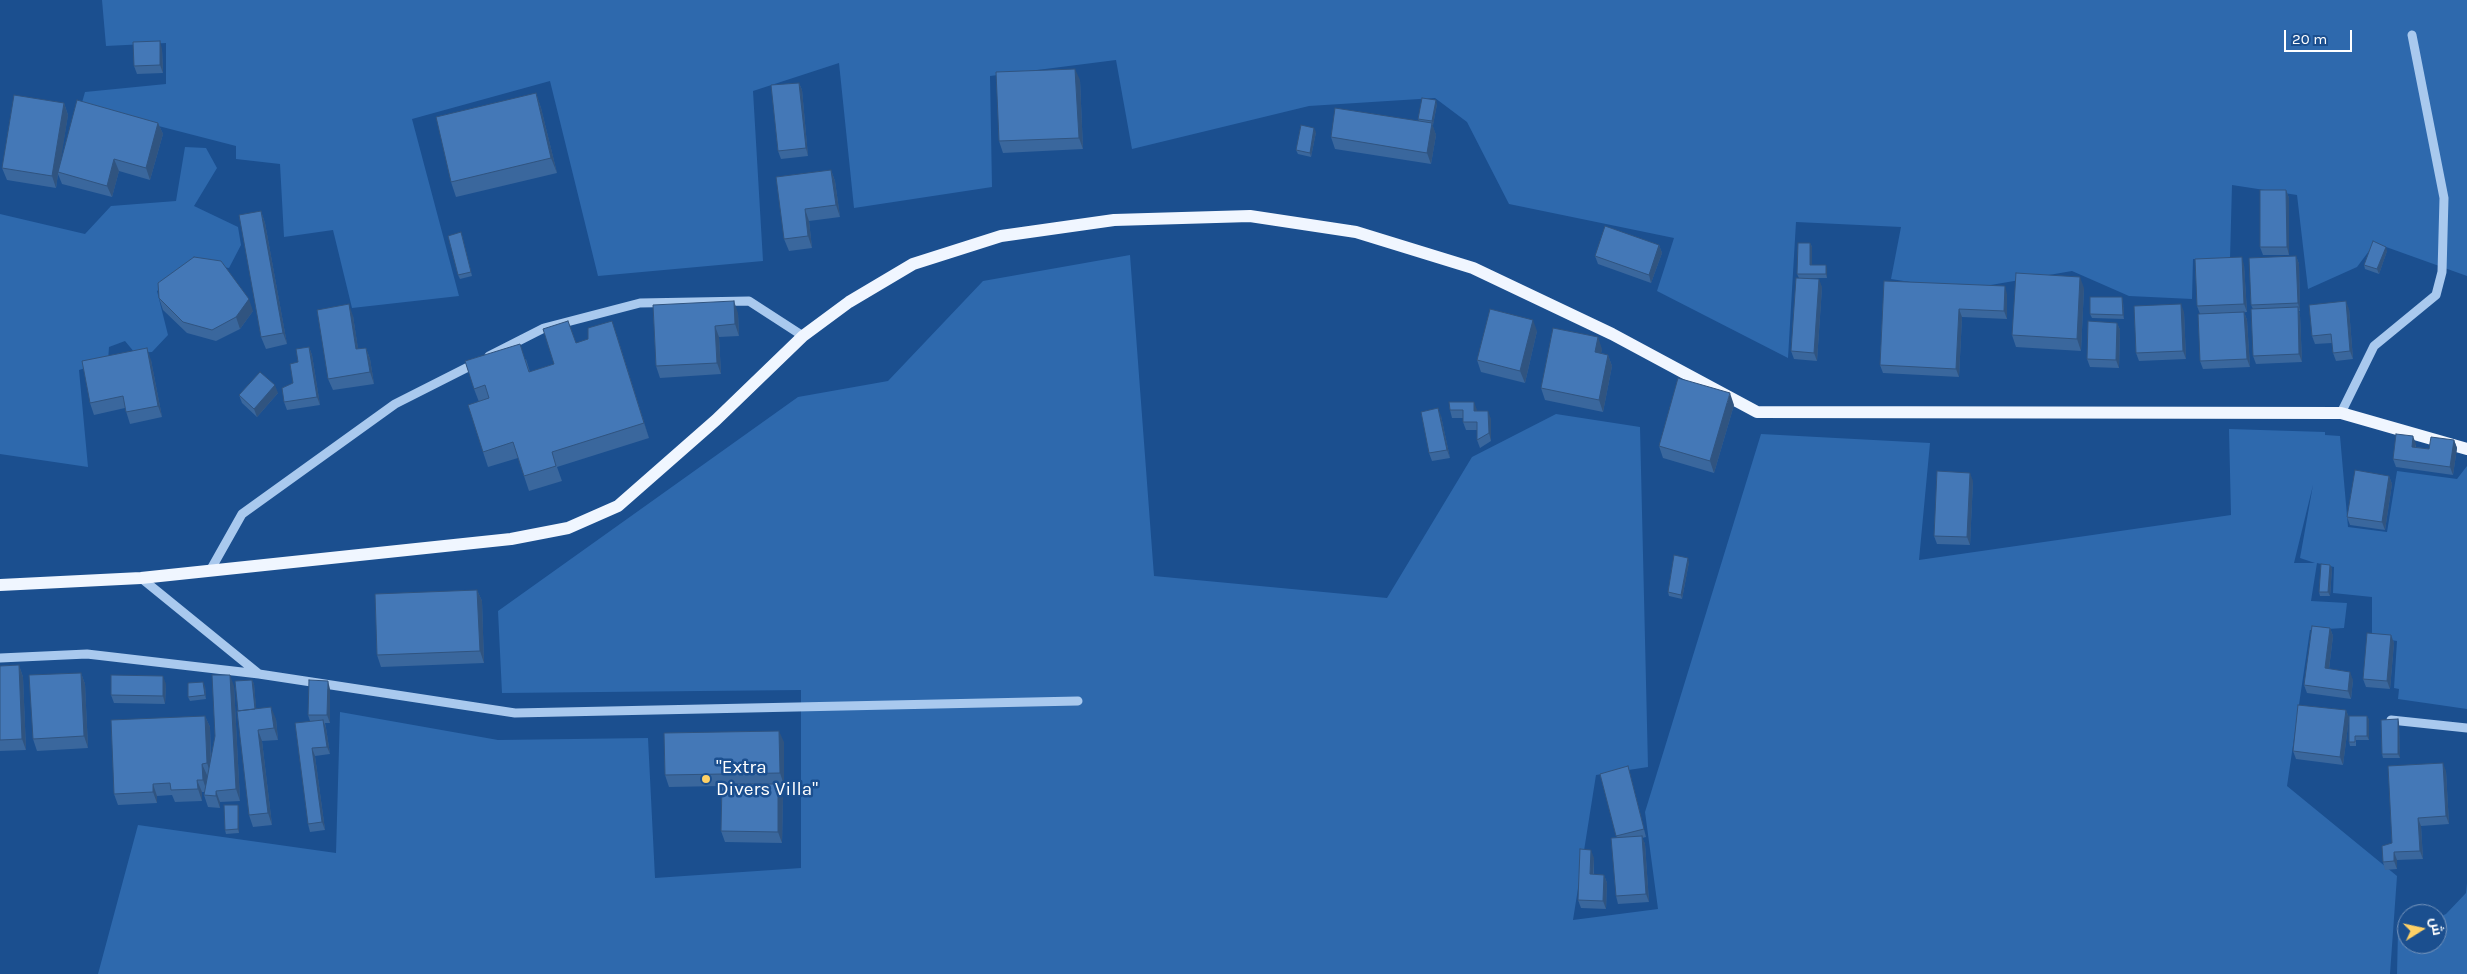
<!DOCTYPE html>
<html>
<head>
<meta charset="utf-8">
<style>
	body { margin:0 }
	#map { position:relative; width:2467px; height:974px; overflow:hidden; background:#1b4f8f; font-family:Karla,Cairo,sans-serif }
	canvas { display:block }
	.north { position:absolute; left:2397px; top:904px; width:50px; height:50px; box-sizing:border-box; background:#1b4f8f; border:1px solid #7695bc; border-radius:50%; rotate:80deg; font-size:14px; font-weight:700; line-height:20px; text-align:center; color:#fff }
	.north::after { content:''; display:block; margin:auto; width:18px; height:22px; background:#ffd166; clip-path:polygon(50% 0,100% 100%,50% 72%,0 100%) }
	.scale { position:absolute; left:2284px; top:30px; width:68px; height:22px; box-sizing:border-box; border:2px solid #fff; border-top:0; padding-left:6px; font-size:15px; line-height:18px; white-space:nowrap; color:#fff; -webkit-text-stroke:4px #1b4f8f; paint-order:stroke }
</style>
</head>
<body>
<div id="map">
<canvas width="2467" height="974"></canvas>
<div class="north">ش</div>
<div class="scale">20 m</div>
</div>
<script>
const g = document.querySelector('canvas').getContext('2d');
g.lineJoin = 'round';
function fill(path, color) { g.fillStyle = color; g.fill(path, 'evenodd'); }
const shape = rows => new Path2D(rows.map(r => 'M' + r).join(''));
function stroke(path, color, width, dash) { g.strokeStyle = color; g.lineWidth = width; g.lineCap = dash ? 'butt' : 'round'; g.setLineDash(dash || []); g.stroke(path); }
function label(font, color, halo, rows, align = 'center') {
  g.font = font + ' Karla,sans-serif'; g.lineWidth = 5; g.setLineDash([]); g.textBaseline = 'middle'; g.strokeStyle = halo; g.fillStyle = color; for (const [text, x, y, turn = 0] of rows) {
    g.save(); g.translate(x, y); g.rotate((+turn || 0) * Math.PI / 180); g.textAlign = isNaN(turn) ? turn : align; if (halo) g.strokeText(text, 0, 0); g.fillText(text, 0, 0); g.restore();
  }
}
fill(shape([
	[102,0,2467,0,2467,276,2375,243,2357,267,2308,289,2297,195,2232,185,2230,259,2193,259,2192,299,2129,296,2072,271,1985,286,1943,287,1891,279,1901,227,1796,222,1788,358,1657,291,1674,238,1509,204,1467,122,1435,98,1309,106,1132,149,1116,60,990,76,992,187,854,208,839,63,753,91,763,261,598,276,550,81,412,119,459,296,352,308,333,230,284,237,280,164,236,159,236,146,81,106,85,92,166,84,166,43,106,46],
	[185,147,206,148,217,168,194,206,238,227,241,245,229,268,195,264,157,291,168,335,152,352,135,353,125,341,109,347,108,361,79,370,88,467,0,454,0,214,85,234,111,206,176,201],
	[1130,255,1154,576,1387,598,1472,457,1556,414,1640,427,1648,767,1596,775,1573,920,1658,909,1645,812,1761,434,1930,443,1919,560,2231,515,2229,429,2325,432,2325,435,2340,436,2348,527,2387,532,2397,471,2457,479,2467,466,2467,709,2398,699,2399,689,2394,688,2397,641,2372,637,2372,597,2333,593,2334,567,2317,563,2311,601,2347,603,2344,628,2310,630,2287,786,2397,876,2390,974,98,974,138,825,336,853,340,712,498,740,648,738,655,878,801,868,801,690,502,693,498,611,798,397,888,381,983,281],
	[2313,485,2300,558,2315,563,2294,563],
	[2467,883,2467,974,2397,974,2398,931,2407,928,2407,944,2437,944,2437,918,2446,914,2466,893]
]), '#2e69ad');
stroke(shape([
	[489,356,544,328,640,303,749,301,803,336],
	[2341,413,2374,346,2436,295,2442,272,2444,198,2412,35],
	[211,569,242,514,395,404,478,362],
	[141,578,259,674,515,713,1078,701],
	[0,658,87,654,259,674],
	[2391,720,2467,728]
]), '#a9c9ee', 9);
stroke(shape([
	[0,585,141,578,511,539,568,528,618,506,716,420,803,336,849,302,913,264,1001,236,1114,220,1250,216,1356,232,1473,268,1612,334,1757,412,2341,413,2467,449]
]), '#f0f6ff', 12);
fill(shape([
	[162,49,163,73,137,74,134,66],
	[1080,80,1083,149,1003,153,999,141],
	[799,83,802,90,808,156,781,159,778,151],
	[536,93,541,108,557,173,456,197,451,182],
	[64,103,68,115,60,162,158,123,163,134,150,180,119,171,112,197,62,184,58,174,56,188,7,180,2,168],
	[1437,104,1433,125,1432,125,1436,135,1431,164,1335,149,1331,137,1419,121,1418,119],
	[1316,132,1311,157,1298,154,1296,150],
	[831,170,835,181,840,217,809,221,812,248,789,251,784,239],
	[2286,190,2289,198,2289,255,2263,255,2260,247],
	[261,211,265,223,287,344,266,349,261,337],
	[461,232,472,276,460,279,458,275],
	[1810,243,1812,247,1812,265,1827,270,1827,278,1802,278,1822,287,1817,361,1794,359,1791,351,1799,278,1797,274],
	[1659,245,1662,253,1651,283,1598,264,1595,256],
	[2387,251,2379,274,2365,269,2364,265],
	[2296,256,2299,264,2300,311,2299,311,2300,315,2302,362,2256,364,2253,356,2253,309,2251,305],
	[2244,265,2247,312,2200,314,2197,306],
	[1884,281,2007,294,2007,319,1962,317,1959,377,1883,373,1880,365],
	[2084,288,2081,351,2016,347,2012,335],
	[2122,297,2123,301,2124,319,2092,318,2090,314],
	[159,298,253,311,240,329,216,341,187,333,163,310],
	[653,305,738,313,739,336,719,337,721,374,660,378,656,366],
	[2349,309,2353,359,2336,361,2333,353,2332,343,2315,344,2312,336],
	[2184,312,2186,359,2139,361,2136,353],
	[2244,312,2247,320,2250,367,2203,369,2200,361],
	[353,316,358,349,366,348,370,359,374,384,333,390,328,379],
	[2117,323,2120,330,2119,368,2090,367,2087,359],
	[1537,331,1525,383,1481,372,1477,360],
	[617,336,649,438,557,467,562,481,529,491,518,458,488,467,483,452,479,402,474,389,526,359,530,372,554,364,576,343],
	[309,347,312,355,320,405,287,410,284,402,293,383,298,362],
	[1602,349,1601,353,1608,355,1612,366,1603,412,1545,400,1541,388],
	[151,360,162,417,130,424,125,408,94,415,90,403],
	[278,393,257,417,242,403,239,395],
	[1449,402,1477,411,1491,419,1491,441,1480,448,1477,440,1477,430,1466,430,1463,422,1463,418,1452,418,1450,410],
	[1734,405,1714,473,1663,458,1659,446],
	[1441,416,1450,458,1432,461,1429,453],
	[2454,440,2457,448,2453,475,2396,467,2393,459,2416,444,2416,447,2429,449],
	[2389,476,2392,484,2385,530,2350,525,2347,517],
	[1973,481,1970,545,1937,544,1934,536],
	[1689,562,1682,599,1669,596,1668,592],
	[2330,565,2332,569,2330,596,2320,596,2319,592],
	[477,590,482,601,484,663,381,667,377,655],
	[2330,628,2333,636,2329,669,2353,680,2351,699,2307,693,2304,685],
	[2391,635,2394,643,2390,689,2366,687,2363,679],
	[19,665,23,677,26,750,0,751,0,666],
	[81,673,85,684,88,748,37,751,33,739],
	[252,680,254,684,256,709,276,719,278,740,262,741,272,825,253,827,249,815],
	[166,684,165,704,114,703,111,695],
	[205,686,206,699,190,701,188,697],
	[234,686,240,801,220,802,220,808,208,807,204,795,204,792,202,792,202,801,175,802,172,795,157,796,157,803,118,805,114,794,205,716,210,727,211,758],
	[330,689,330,723,325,723,326,728,330,754,315,756,325,830,310,832,308,824,310,721,308,715],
	[2346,710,2349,718,2343,765,2296,759,2293,751],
	[2367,716,2369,720,2369,740,2356,740,2356,746,2350,746,2349,742],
	[2398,719,2399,723,2400,758,2383,758,2382,754],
	[784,742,784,785,778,785,783,796,782,843,725,842,721,831,721,786,669,787,665,775],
	[1628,766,1630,774,1646,837,1642,838,1645,844,1649,902,1618,904,1616,896,1617,838,1600,774],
	[2446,771,2449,824,2421,826,2423,859,2397,860,2397,869,2385,870,2383,862,2392,843],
	[238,805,239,809,239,833,226,834,225,830],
	[1594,858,1594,874,1604,875,1607,883,1606,909,1581,908,1578,900]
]), '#3a679d');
fill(shape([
	[160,41,162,49,163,73,160,65],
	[1075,69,1080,80,1083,149,1079,138],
	[799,83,802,90,808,156,806,148],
	[536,93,541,108,557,173,551,158],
	[1436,100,1437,104,1433,125,1432,121],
	[64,103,68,115,59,172,58,172,58,174,56,188,52,176],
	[158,123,163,134,150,180,146,168],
	[1432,123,1436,135,1431,164,1427,153],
	[1314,128,1316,132,1311,157,1310,153],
	[114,159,119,171,112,197,107,186],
	[831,170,835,181,840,217,836,205],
	[2286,190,2289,198,2289,255,2287,247],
	[805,209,809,221,812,248,808,236],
	[261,211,265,223,287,344,283,333],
	[1810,243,1812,247,1812,270,1810,265],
	[1659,245,1662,253,1651,283,1649,275],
	[2386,247,2387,251,2379,274,2377,269],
	[2296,256,2299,264,2300,311,2298,303],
	[2242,257,2244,265,2247,312,2244,304],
	[1826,265,1827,270,1827,278,1826,274],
	[2080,277,2084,288,2081,351,2077,339],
	[1819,279,1822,287,1817,361,1814,353],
	[2005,286,2007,294,2007,319,2004,311],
	[2122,297,2123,301,2124,319,2123,315],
	[249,299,253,311,240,329,236,317],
	[734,301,738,313,739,336,735,324],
	[2346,301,2349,309,2353,359,2350,351],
	[349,304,353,316,360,361,356,349],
	[2181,304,2184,312,2186,359,2183,351],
	[2298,307,2300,315,2302,362,2299,354],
	[1959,309,1962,317,1959,377,1956,369],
	[2244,312,2247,320,2250,367,2247,359],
	[1533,320,1537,331,1525,383,1520,371],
	[612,321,617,336,649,438,644,423],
	[2117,323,2120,330,2119,368,2116,360],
	[715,326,719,337,721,374,717,363],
	[1598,337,1602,349,1599,364,1595,352],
	[309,347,312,355,320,405,317,397],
	[147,348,151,360,162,417,158,406],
	[366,348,370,359,374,384,370,372],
	[1608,355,1612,366,1603,412,1599,400],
	[275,385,278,393,257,417,254,409],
	[1730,393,1734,405,1714,473,1710,461],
	[1474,402,1477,410,1477,419,1474,411],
	[1438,408,1441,416,1450,458,1447,450],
	[1488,411,1491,419,1491,441,1489,433],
	[2413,436,2416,444,2414,455,2412,447],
	[2454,440,2457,448,2453,475,2450,467],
	[1970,473,1973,481,1970,545,1967,537],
	[2389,476,2392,484,2385,530,2382,522],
	[1688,558,1689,562,1682,599,1681,595],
	[2330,565,2332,569,2330,596,2328,592],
	[477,590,482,601,484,663,480,651],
	[2330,628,2333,636,2328,676,2325,668],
	[2391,635,2394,643,2390,689,2387,681],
	[19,665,23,677,26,750,22,739],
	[2350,672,2353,680,2351,699,2348,691],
	[81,673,85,684,88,748,84,736],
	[230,675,234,686,240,801,236,789],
	[163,676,166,684,165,704,163,696],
	[252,680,254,684,257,716,255,712],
	[328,681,330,689,330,723,327,715],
	[203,682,205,686,206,699,205,695],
	[271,707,276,719,278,740,274,728],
	[2346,710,2349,718,2343,765,2340,757],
	[205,716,210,727,211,775,207,763],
	[2367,716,2369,720,2369,740,2367,736],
	[2398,719,2399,723,2400,758,2398,754],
	[323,720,326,728,330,754,327,747],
	[258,730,262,741,272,825,268,813],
	[779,731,784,742,784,785,780,773],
	[312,748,315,756,325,830,322,822],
	[2443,763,2446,771,2449,824,2446,816],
	[202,764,207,775,207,792,203,780],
	[197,780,202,792,202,801,198,789],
	[153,784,157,796,157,803,153,792],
	[778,784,783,796,782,843,778,832],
	[216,791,220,802,220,808,216,796],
	[238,805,239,809,239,833,238,829],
	[2418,818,2421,826,2423,859,2420,851],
	[1642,836,1645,844,1649,902,1646,894],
	[1591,850,1594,858,1593,882,1590,874],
	[2394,852,2397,860,2397,869,2394,861],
	[1604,875,1607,883,1606,909,1603,901]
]), '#305480');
const building = shape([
	[160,41,160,65,134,66,133,42,160,41],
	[1075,69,1079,138,999,141,996,72,1075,69],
	[799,83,806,148,778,151,771,85,799,83],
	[536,93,551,158,451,182,436,117,536,93],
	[14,95,64,103,52,176,2,168,14,95],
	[1422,98,1436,100,1432,121,1418,119,1422,98],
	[77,100,158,123,146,168,114,159,107,186,58,172,77,100],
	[1335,108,1432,123,1427,153,1331,137,1335,108],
	[1301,125,1314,128,1310,153,1296,150,1301,125],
	[831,170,836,205,805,209,808,236,784,239,776,177,831,170],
	[2260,190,2286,190,2287,247,2260,247,2260,190],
	[261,211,283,333,261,337,239,215,261,211],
	[1605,226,1659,245,1649,275,1595,256,1605,226],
	[461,232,471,272,458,275,448,236,461,232],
	[2373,241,2386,247,2377,269,2364,265,2373,241],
	[1798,243,1810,243,1810,265,1826,265,1826,274,1797,274,1798,243],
	[2296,256,2298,303,2251,305,2249,258,2296,256],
	[194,257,221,261,249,299,236,317,212,330,183,322,159,298,158,283,194,257],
	[2242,257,2244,304,2197,306,2195,259,2242,257],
	[2016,273,2080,277,2077,339,2012,335,2016,273],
	[1796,278,1819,279,1814,353,1791,351,1796,278],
	[1884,281,2005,286,2004,311,1959,309,1956,369,1880,365,1884,281],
	[2090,297,2122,297,2123,315,2090,314,2090,297],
	[734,301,735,324,715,326,717,363,656,366,653,305,734,301],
	[2346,301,2350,351,2333,353,2331,334,2312,336,2309,305,2346,301],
	[349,304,356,349,366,348,370,372,328,379,317,310,349,304],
	[2181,304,2183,351,2136,353,2134,306,2181,304],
	[2298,307,2299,354,2253,356,2251,309,2298,307],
	[1490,309,1533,320,1520,371,1477,360,1490,309],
	[2244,312,2247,359,2200,361,2198,314,2244,312],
	[568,321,576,343,588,339,588,328,612,321,644,423,552,452,556,466,524,476,513,442,483,452,468,405,489,398,485,385,474,389,465,361,520,344,529,372,554,364,543,329,568,321],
	[2088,321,2117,323,2116,360,2087,359,2088,321],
	[1553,328,1598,337,1595,352,1608,355,1599,400,1541,388,1553,328],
	[309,347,317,397,284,402,282,388,293,383,290,364,298,362,296,349,309,347],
	[147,348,158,406,126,412,123,396,90,403,82,361,147,348],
	[260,372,275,385,254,409,239,395,260,372],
	[1678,378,1730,393,1710,461,1659,446,1678,378],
	[1449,402,1474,402,1474,411,1488,411,1489,433,1477,440,1477,422,1463,422,1463,410,1450,410,1449,402],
	[1438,408,1447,450,1429,453,1421,412,1438,408],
	[2396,434,2413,436,2412,447,2429,449,2431,437,2454,440,2450,467,2393,459,2396,434],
	[2355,470,2389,476,2382,522,2347,517,2355,470],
	[1937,471,1970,473,1967,537,1934,536,1937,471],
	[1674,555,1688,558,1681,595,1668,592,1674,555],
	[2321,564,2330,565,2328,592,2319,592,2321,564],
	[477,590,480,651,377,655,375,594,477,590],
	[2312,626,2330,628,2325,668,2350,672,2348,691,2304,685,2312,626],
	[2367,633,2391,635,2387,681,2363,679,2367,633],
	[19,665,22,739,0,740,0,666,19,665],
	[81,673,84,736,33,739,29,675,81,673],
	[111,675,163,676,163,696,111,695,111,675],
	[212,675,230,675,236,789,216,791,216,796,204,795,215,736,212,675],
	[252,680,255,709,238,711,235,681,252,680],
	[309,680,328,681,327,715,308,715,309,680],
	[203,682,205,695,188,697,188,683,203,682],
	[2298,705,2346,710,2340,757,2293,751,2298,705],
	[271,707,274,728,258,730,268,813,249,815,237,711,271,707],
	[205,716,207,763,202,764,203,780,197,780,198,789,171,790,170,783,153,784,153,792,114,794,111,720,205,716],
	[2349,716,2367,716,2367,736,2355,736,2355,742,2349,742,2349,716],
	[2398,719,2398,754,2382,754,2381,720,2398,719],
	[323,720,327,747,312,748,322,822,308,824,295,723,323,720],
	[779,731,780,773,665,775,664,733,779,731],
	[2443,763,2446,816,2418,818,2420,851,2394,852,2394,861,2383,862,2382,846,2392,843,2388,766,2443,763],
	[1628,766,1644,829,1616,836,1600,774,1628,766],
	[722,784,778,784,778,832,721,831,722,784],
	[224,805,238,805,238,829,225,830,224,805],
	[1642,836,1646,894,1616,896,1611,838,1642,836],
	[1580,849,1591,850,1590,874,1604,875,1603,901,1578,900,1580,849]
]);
fill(building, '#4478b7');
stroke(building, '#305480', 1);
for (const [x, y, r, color] of [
	[706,779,5,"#ffd166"]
]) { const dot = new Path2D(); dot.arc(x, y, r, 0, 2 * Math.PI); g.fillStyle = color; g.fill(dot); stroke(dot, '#1b4f8f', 2); }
label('19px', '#fff', '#1b4f8f', [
	["\"Extra",716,768],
	["Divers Villa\"",716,790]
], 'left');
</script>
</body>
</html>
